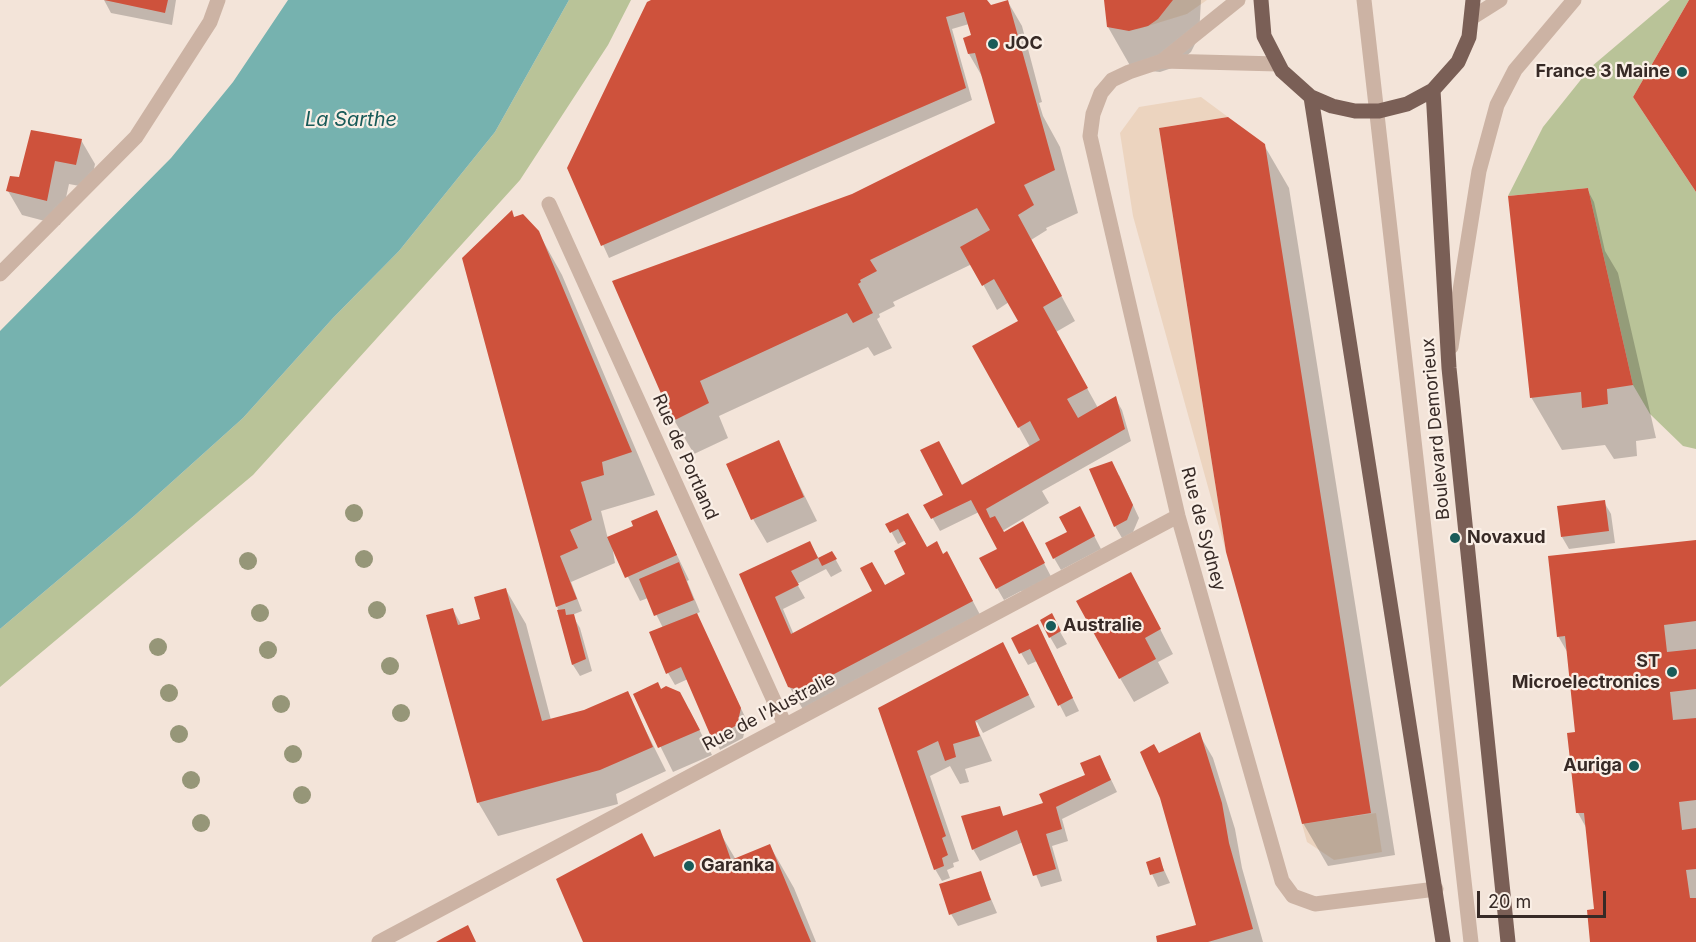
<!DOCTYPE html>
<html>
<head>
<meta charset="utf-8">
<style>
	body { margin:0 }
	#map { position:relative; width:1696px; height:942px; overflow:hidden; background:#f3e4d9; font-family:Inter,sans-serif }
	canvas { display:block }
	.scale { position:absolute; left:1477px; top:891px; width:129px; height:27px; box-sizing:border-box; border:3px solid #372a26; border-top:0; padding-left:8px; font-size:18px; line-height:21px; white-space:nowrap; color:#372a26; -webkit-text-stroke:4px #faefe6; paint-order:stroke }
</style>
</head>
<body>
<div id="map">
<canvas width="1696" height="942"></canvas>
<div class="scale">20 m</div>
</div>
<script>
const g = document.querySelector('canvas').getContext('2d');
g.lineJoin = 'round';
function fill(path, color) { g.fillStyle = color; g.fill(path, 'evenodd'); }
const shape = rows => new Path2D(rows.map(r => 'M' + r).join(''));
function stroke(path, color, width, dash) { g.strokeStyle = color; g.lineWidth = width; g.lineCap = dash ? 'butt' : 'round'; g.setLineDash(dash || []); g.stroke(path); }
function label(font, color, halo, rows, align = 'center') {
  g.font = font + ' Inter,sans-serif'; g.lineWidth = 4.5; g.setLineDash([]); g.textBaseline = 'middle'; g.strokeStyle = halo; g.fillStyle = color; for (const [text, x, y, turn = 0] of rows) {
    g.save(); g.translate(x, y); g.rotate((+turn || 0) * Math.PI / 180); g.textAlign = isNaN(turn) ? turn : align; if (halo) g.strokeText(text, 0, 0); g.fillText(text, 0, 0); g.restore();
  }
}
fill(shape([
	[569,0,631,0,608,45,520,180,253,475,0,687,0,629,134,516,243,418,333,318,399,251,495,132],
	[1670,0,1689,0,1633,97,1696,192,1696,449,1683,446,1650,414,1633,385,1588,188,1508,196,1543,127,1591,67]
]), '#b9c398');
fill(shape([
	[1173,0,1207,0,1187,14,1135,30,1158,19],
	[1201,97,1228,117,1159,128,1226,552,1133,216,1120,133,1139,107],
	[1376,813,1382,852,1334,860,1307,842,1302,824]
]), '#ecd4bf');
fill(shape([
	[288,0,569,0,495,132,399,251,333,318,243,418,134,516,0,629,0,331,171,158,233,82]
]), '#76b2af');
fill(shape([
	[104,0,176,0,172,25,111,13],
	[655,0,985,0,990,7,1008,2,1022,26,1042,102,1039,103,1043,116,1060,147,1078,213,1046,228,1047,230,1031,240,1075,321,1056,332,1098,408,1115,398,1122,410,1131,441,1042,491,1049,503,999,533,1000,535,1023,523,1057,588,1021,591,1004,600,997,588,999,549,979,512,940,531,925,505,1030,447,974,347,1020,322,1009,302,997,310,972,264,893,302,895,306,879,314,880,317,877,319,892,348,874,356,868,347,719,416,728,438,694,454,674,420,651,366,853,195,998,124,983,78,969,54,973,36,969,24,952,29,972,100,609,258,568,168],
	[1105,0,1201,0,1199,36,1191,52,1172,68,1160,72,1132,69,1108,27],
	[81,140,95,164,90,188,69,184,60,225,22,215,8,191,21,179],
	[1264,145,1289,188,1395,855,1328,866,1303,823],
	[1587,189,1594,202,1605,251,1618,273,1656,438,1636,441,1637,456,1614,459,1605,445,1562,450,1531,397],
	[515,218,538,232,562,275,655,495,601,511,608,539,635,527,656,512,689,580,687,581,700,612,696,614,747,721,743,738,720,750,688,679,675,685,668,673,663,628,648,598,640,601,612,545,615,563,571,582,582,611,572,615,580,628,592,671,580,676,573,665,557,606],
	[778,442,817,521,767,543,753,519],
	[1119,475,1139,518,1133,532,1122,538,1115,526],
	[1604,502,1611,514,1615,543,1569,549,1562,537],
	[907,515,927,549,943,555,960,577,986,626,804,711,789,686,741,575,810,543,819,559,832,553,842,571,831,577,826,569,797,584,805,598,783,609,794,635,907,574,908,545,906,540,898,544,887,524],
	[1086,520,1101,549,1061,570,1054,558,1069,532],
	[1696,542,1696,942,1592,942,1596,910,1588,831,1578,813,1577,733,1569,655,1558,636],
	[506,590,526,624,551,720,585,712,627,693,666,771,616,794,618,804,498,836,478,802,453,610,462,626,482,620],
	[1144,598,1173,654,1158,662,1169,683,1134,702,1120,678],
	[1051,616,1067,644,1057,649,1050,637],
	[1044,638,1079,711,1066,717,1037,661,1028,665,1013,639],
	[1009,656,1035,707,983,733,977,722,975,723,992,761,965,769,969,782,960,784,950,766,930,776,959,861,953,863,954,867,947,870,950,878,942,881,935,869,880,709],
	[635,695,689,709,712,755,673,772],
	[1199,734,1213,758,1235,829,1242,868,1263,942,1159,942,1197,926,1159,755],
	[1106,769,1117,792,1062,819,1068,841,1052,846,1062,881,1041,887,1023,842,980,861,973,849,999,807,1004,817,1045,804,1087,776],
	[719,831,736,860,770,846,794,888,816,942,585,942,641,835,655,858],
	[1159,859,1170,883,1158,887,1147,863],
	[980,873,997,913,958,926,951,914]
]), '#0003');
fill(shape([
	[104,0,168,0,165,13],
	[651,0,987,0,991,5,1008,0,1055,170,1024,185,1034,205,1018,215,1062,296,1043,307,1088,388,1067,399,1078,418,1116,396,1125,429,986,509,990,518,995,516,1004,532,1023,521,1045,563,996,589,979,558,997,549,971,500,931,519,923,505,943,495,920,450,939,441,962,485,1040,440,1030,421,1018,428,972,346,1018,321,994,279,982,286,960,247,990,230,977,208,870,260,877,271,860,280,861,282,858,284,873,313,853,323,847,313,700,381,709,403,673,421,612,281,852,194,995,123,975,53,968,54,963,38,971,35,964,12,946,17,966,88,601,246,567,168,647,2],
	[1104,0,1173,0,1158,19,1148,26,1129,31,1107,27],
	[1689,0,1696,0,1696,192,1633,97],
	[1228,117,1265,144,1371,813,1302,824,1226,552,1159,128],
	[31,130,82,139,76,165,55,161,47,201,6,191,10,176,19,177],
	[1588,188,1633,385,1607,389,1608,404,1582,408,1581,392,1530,398,1508,196],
	[512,210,514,217,523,214,539,231,632,452,602,462,604,475,581,482,592,520,570,530,578,548,560,556,577,599,556,607,462,258],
	[779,440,804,497,751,520,726,464],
	[1112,461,1133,505,1127,520,1114,527,1089,469],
	[1605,500,1609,531,1561,537,1557,506],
	[1080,506,1095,536,1053,559,1045,543,1067,532,1059,517],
	[657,510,677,555,625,578,607,537,633,526,631,521],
	[908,513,927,547,937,541,943,554,947,551,973,601,802,691,788,687,739,574,810,541,818,558,791,571,799,585,775,597,791,634,872,591,860,568,872,562,885,585,905,574,894,551,906,544,898,529,890,533,885,524],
	[1696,540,1696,621,1664,625,1667,652,1696,649,1696,689,1670,692,1673,720,1696,718,1696,800,1679,802,1682,830,1696,828,1696,869,1686,870,1690,898,1696,898,1696,942,1590,942,1587,910,1594,909,1584,813,1576,813,1567,733,1575,732,1565,636,1557,637,1548,556],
	[832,551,837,559,822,566,818,558],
	[679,562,694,600,654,616,639,579],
	[1131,572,1161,629,1145,638,1156,659,1119,679,1076,601],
	[506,588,542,721,584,710,628,691,653,747,600,770,477,803,426,615,453,608,458,625,480,619,474,597],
	[565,609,566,615,574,614,586,659,572,665,557,610],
	[697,613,741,708,737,725,712,739,681,667,666,674,649,632],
	[1052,613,1061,631,1049,638,1040,620],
	[1038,624,1073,698,1058,706,1030,649,1019,654,1011,638],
	[1003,642,1029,695,975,721,980,736,953,744,956,757,945,761,938,741,917,751,946,836,942,838,948,855,942,858,944,866,934,870,878,708],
	[658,682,661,689,666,686,680,692,700,730,658,748,633,694],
	[1200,732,1222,803,1229,843,1253,929,1208,942,1157,942,1156,936,1196,925,1160,798,1140,752,1154,744,1159,753],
	[1100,755,1111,780,1056,807,1062,829,1046,834,1056,869,1033,876,1017,830,972,850,961,816,1000,806,1003,816,1043,803,1039,794,1085,775,1080,763],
	[720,829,731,860,770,844,811,942,583,942,556,879,642,833,654,857],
	[1160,857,1164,871,1150,875,1146,862],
	[981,871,991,900,949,915,939,884],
	[468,925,476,942,436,942,443,938]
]), '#ce523c');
stroke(shape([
	[1364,0,1471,942]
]), '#ccb3a4', 15);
stroke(shape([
	[1473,17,1500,0],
	[1162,61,1238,0],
	[1278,64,1162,61,1129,72,1112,80,1101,93,1093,114,1090,136,1178,516,1282,881,1293,896,1315,904,1436,889],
	[549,204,785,725],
	[0,274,136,137,210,22,218,0],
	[1451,347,1479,171,1497,105,1515,70,1574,0],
	[379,942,1178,516]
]), '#ccb3a4', 15);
stroke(shape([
	[1261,0,1264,36,1282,71,1311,97,1332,106,1355,111,1379,111,1407,104,1433,90,1458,62,1469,37,1473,0],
	[1433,90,1449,368,1508,942],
	[1311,97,1443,942]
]), '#7a5f56', 15);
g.fillStyle = '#969678';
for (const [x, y] of [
	[354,513],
	[364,559],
	[248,561],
	[377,610],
	[260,613],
	[158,647],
	[268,650],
	[390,666],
	[169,693],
	[281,704],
	[401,713],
	[179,734],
	[293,754],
	[191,780],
	[302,795],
	[201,823]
]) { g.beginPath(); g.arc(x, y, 9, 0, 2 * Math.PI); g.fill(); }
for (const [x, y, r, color] of [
	[993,44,6,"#195b59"],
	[1682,72,6,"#195b59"],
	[1455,538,6,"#195b59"],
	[1051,626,6,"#195b59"],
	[1672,672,6,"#195b59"],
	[1634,766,6,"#195b59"],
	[689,866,6,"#195b59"]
]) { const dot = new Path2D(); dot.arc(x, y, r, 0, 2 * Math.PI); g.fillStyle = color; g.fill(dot); stroke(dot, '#faefe6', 2); }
label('bold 18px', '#372a26', '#faefe6', [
	["JOC",1005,44],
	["France 3 Maine",1670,72,"right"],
	["Novaxud",1467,538],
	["Australie",1063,626],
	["ST",1660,662,"right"],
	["Microelectronics",1660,683,"right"],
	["Auriga",1622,766,"right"],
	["Garanka",701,866]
], 'left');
label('18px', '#372a26', '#faefe6', [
	["Boulevard Demorieux",1436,429,-95],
	["Rue de Portland",685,457,66],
	["Rue de Sydney",1203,529,75],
	["Rue de l'Australie",769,712,-28]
]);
label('italic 20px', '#195b59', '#faefe6', [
	["La Sarthe",351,120]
]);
</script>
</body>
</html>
